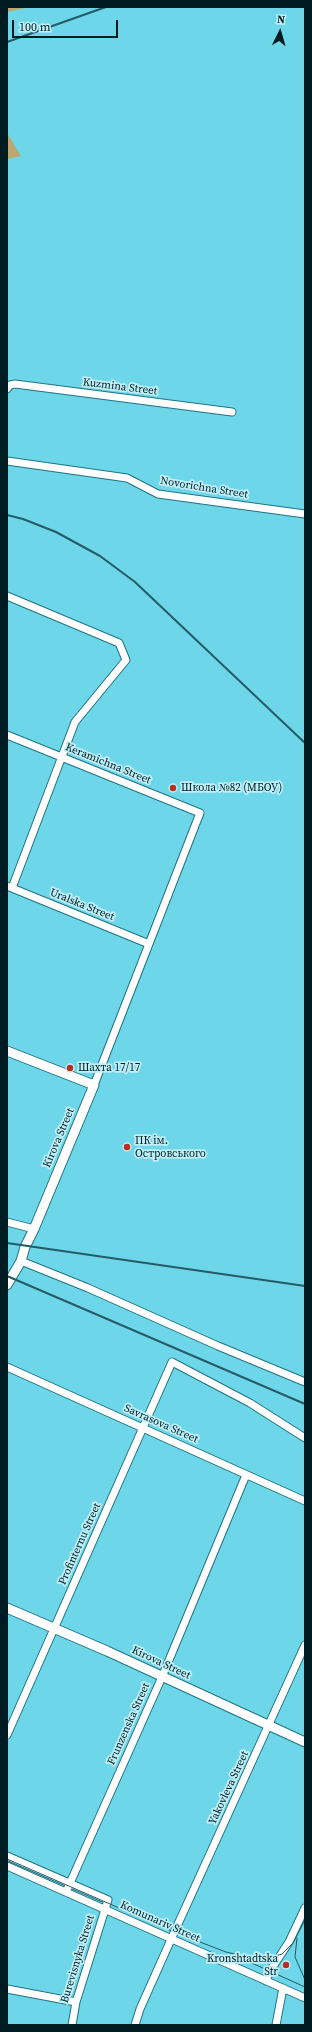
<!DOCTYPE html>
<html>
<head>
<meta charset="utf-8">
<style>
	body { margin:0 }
	#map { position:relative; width:312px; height:2032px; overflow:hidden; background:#6dd6e9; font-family:"Source Serif 4",serif }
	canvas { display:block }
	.frame { position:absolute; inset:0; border:8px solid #001c22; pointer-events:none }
	.north { position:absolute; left:260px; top:12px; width:40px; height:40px; -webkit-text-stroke:3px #bfeff8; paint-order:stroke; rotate:5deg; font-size:11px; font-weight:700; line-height:16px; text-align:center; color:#001c22 }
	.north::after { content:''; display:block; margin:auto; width:14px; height:18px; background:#001c22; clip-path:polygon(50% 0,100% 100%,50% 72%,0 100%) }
	.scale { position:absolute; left:12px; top:20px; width:106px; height:18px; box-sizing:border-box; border:2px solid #001c22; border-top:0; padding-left:5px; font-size:12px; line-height:14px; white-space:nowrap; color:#001c22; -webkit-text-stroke:3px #bfeff8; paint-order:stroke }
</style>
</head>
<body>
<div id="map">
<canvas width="312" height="2032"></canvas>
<div class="frame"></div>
<div class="north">N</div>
<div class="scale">100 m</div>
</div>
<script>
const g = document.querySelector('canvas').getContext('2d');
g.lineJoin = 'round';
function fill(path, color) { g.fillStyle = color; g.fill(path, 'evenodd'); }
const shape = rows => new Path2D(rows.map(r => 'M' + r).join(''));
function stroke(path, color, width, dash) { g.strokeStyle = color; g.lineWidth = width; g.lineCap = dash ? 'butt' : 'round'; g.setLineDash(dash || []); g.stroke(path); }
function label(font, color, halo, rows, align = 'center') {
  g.font = font + ' "Source Serif 4",serif'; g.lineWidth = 3.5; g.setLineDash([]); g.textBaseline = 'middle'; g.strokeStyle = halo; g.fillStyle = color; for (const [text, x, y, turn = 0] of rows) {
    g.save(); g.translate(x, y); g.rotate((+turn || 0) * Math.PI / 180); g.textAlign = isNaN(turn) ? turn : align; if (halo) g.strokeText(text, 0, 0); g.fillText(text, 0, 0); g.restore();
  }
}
fill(shape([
	[7,7,30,7,7,12],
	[7,133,21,156,7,159]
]), '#bca76e');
const minor = shape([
	[7,389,10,385,15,384,232,412],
	[7,461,127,478,158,494,305,514],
	[7,596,119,643,126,660,75,722,12,888],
	[7,735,200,813,94,1085],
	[7,886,149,944],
	[7,1222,34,1229],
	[21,1261,88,1288,218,1346,305,1382],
	[7,1367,305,1501],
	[7,1735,172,1362,250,1403,305,1438],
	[7,1856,108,1900,76,2002,72,2025],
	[7,1866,305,1998],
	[66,1892,162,1677,246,1475],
	[266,1981,270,1971,289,1942,305,1908],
	[7,1989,76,2002],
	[135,2025,140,2009,173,1935,305,1645],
	[276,2025,283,1988]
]);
const major = shape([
	[7,1051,94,1085,34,1229,25,1247,21,1261,7,1285],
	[7,1608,107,1651,305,1742]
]);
stroke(minor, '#1e7482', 9);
stroke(major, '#1e7482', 11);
stroke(minor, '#fff', 7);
stroke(major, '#fff', 9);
stroke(shape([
	[7,1859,174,1932,226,1952,248,1957,268,1958,282,1954,293,1943,305,1920],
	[297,1938,295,1957,305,1980],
	[245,1960,305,1987]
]), '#255b65', 1);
stroke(shape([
	[7,42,106,7],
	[7,515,23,519,56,532,100,556,135,582,305,743],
	[7,1243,305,1286],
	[7,1276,305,1404]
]), '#255b65', 2);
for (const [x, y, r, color] of [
	[173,788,4,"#bb2e1d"],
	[70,1068,4,"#bb2e1d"],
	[127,1147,4,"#bb2e1d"],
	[286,1965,4,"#bb2e1d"]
]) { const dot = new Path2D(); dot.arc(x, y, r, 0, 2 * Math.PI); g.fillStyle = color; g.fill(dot); stroke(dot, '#bfeff8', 1.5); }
label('11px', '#001c22', '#bfeff8', [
	["Kuzmina Street",120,387,7],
	["Novorichna Street",204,488,9],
	["Keramichna Street",108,764,22],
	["Uralska Street",82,905,22],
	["Kirova Street",59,1138,-67],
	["Savrasova Street",161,1424,24],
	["Profinternu Street",80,1544,-66],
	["Kirova Street",161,1663,25],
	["Frunzenska Street",129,1724,-66],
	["Yakovleva Street",229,1788,-65],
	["Komunariv Street",160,1922,24],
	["Burevisnyka Street",78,1959,-73]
]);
label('11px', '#001c22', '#bfeff8', [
	["Школа №82 (МБОУ)",181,788],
	["Шахта 17/17",78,1068],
	["ПК ім.",135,1141],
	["Островського",135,1154],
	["Kronshtadtska",278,1959,"right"],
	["Str",278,1972,"right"]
], 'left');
</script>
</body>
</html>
